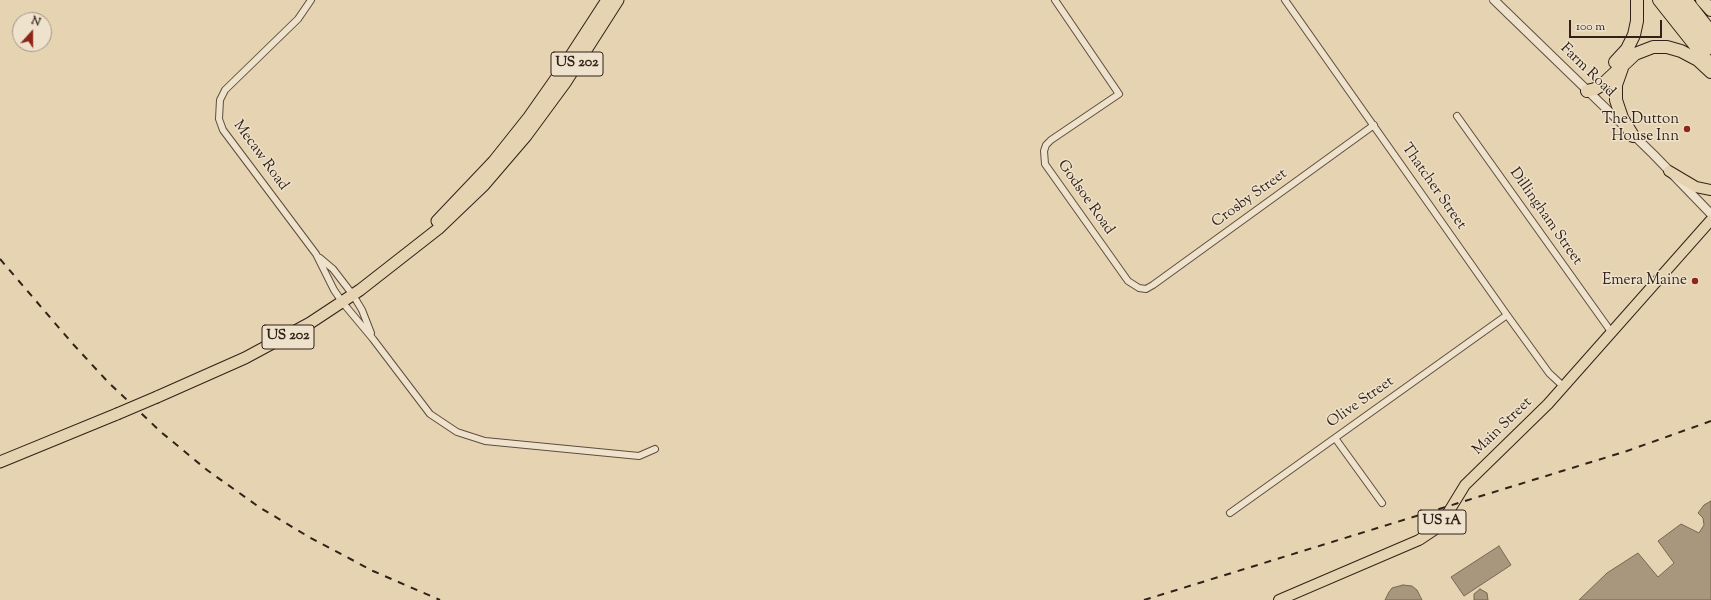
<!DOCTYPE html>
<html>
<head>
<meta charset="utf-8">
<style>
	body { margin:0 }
	#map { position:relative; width:1711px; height:600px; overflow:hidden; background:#e5d3b1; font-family:"Sorts Mill Goudy",serif }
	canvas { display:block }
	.north { position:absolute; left:12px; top:12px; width:40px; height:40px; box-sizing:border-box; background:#eee2cc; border:1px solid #a29584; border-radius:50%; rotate:21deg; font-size:11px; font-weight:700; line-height:16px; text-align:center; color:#312118 }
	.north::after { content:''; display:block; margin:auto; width:14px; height:18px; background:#8f2418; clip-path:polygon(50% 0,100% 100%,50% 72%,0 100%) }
	.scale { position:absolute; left:1569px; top:20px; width:93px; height:18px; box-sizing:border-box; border:2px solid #312118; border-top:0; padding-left:5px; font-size:12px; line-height:14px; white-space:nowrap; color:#312118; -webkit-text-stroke:3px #eee2cc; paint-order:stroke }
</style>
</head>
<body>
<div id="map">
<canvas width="1711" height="600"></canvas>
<div class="north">N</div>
<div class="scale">100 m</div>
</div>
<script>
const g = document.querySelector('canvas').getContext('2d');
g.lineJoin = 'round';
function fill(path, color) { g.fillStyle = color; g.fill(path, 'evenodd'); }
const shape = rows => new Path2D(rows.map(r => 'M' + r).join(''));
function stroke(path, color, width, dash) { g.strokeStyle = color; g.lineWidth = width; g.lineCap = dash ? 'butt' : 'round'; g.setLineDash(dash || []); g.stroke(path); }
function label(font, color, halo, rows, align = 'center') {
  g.font = font + ' "Sorts Mill Goudy",serif'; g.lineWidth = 3; g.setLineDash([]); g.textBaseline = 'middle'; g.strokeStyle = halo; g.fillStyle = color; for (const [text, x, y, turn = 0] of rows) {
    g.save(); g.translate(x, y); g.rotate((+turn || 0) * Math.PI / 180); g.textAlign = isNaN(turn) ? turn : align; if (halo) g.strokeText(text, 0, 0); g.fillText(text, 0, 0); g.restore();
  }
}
const water = shape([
	[1711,501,1711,600,1579,600,1607,573,1638,553,1658,577,1674,563,1658,541,1681,524,1699,533,1704,525,1703,518,1698,513,1704,505,1711,501],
	[1499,546,1511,565,1464,596,1451,577,1499,546],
	[1403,585,1412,586,1417,590,1422,600,1385,600,1389,592,1392,588,1403,585],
	[1480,589,1487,593,1488,600,1474,600,1474,594,1480,589]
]);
fill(water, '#a8967d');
stroke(water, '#786755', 1);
const minor = shape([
	[311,0,298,19,225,90,220,100,219,119,223,130,316,254,334,290,343,303,373,339,430,414,457,432,485,441,639,456,655,449],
	[1055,0,1119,94,1051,140,1046,145,1044,151,1045,164,1128,281,1139,288,1146,289,1153,285,1374,125],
	[1285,0,1507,315,1549,373,1564,387],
	[1457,116,1612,333],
	[320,258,333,269,353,295,362,310,371,333],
	[1335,438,1382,503],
	[1230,513,1507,315]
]);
const tertiary = shape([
	[1494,0,1653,154,1711,214]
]);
const primary = shape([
	[1669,171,1696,187,1711,190],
	[1279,600,1419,540,1440,526,1465,485,1548,404,1711,220]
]);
const trunk = shape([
	[437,221,494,161,529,117,555,80,607,0],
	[157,397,245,358,310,323,360,290,438,229,484,185,526,136,565,83,618,0],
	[0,462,117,414]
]);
const motorway = shape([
	[1659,0,1709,63],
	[1673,0,1711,48],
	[1686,0,1711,32],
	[1702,0,1711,10],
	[1615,62,1627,49,1634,35,1637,21,1637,0],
	[1622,68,1616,85,1616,100,1622,118,1633,136],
	[1587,91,1595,89,1603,84,1635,54,1653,47,1667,47,1681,51,1698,60,1711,72]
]);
stroke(minor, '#5e4e3e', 8);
stroke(tertiary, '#5e4e3e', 10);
stroke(primary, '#312118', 12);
stroke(trunk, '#312118', 13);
stroke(motorway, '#312118', 14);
stroke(minor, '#eee2cc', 6);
stroke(tertiary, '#eee2cc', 8);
stroke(primary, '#e5d3b1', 10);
stroke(trunk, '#e5d3b1', 11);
stroke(motorway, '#e5d3b1', 12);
stroke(shape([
	[0,259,72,343,108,382,161,432,207,470,259,507,309,537,373,571,440,600],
	[1144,600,1627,451,1711,421]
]), '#312118', 2, [7, 7]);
const trunkBridge = shape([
	[117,414,157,397]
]);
stroke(trunkBridge, '#312118', 13, []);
stroke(trunkBridge, '#e5d3b1', 11);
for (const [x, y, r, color] of [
	[1687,129,4,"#8f2418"],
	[1695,281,4,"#8f2418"]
]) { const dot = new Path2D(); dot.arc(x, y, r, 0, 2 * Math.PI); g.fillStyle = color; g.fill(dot); stroke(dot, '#eee2cc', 1.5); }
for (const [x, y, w] of [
	[577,64,52],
	[288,337,52],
	[1442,522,48]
]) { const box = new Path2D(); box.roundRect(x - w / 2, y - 12, w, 24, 3); g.fillStyle = '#eee2cc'; g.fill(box); stroke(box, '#312118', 1); }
label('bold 14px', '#312118', null, [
	["US 202",577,64],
	["US 202",288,337],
	["US 1A",1442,522]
]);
label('15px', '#312118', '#eee2cc', [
	["Farm Road",1587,71,44],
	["Mecaw Road",260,156,54],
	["Thatcher Street",1433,187,55],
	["Godsoe Road",1085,198,55],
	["Crosby Street",1250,199,-36],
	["Dillingham Street",1545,217,55],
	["Olive Street",1361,403,-35],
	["Main Street",1503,427,-44]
]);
label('15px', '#312118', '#eee2cc', [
	["The Dutton",1679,120],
	["House Inn",1679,137],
	["Emera Maine",1687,281]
], 'right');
</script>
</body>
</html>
